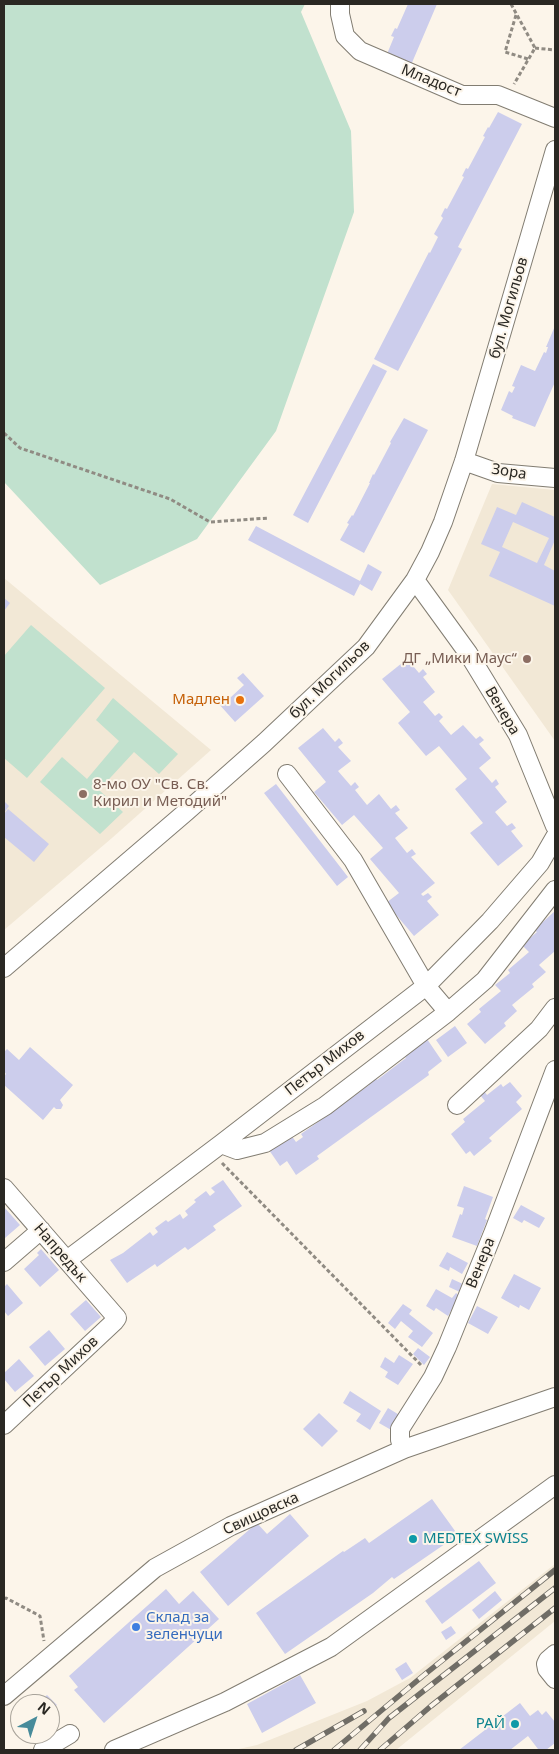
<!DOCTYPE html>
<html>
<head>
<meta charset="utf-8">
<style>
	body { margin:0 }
	#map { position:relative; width:559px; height:1754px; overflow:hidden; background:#fcf5ea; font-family:"Noto Sans",sans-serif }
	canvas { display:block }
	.frame { position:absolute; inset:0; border:5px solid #2a2823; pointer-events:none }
	.north { position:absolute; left:10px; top:1694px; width:50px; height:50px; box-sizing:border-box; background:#fcf5ea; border:1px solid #a8a39a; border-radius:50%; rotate:40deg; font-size:14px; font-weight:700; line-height:20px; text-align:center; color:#2a2823 }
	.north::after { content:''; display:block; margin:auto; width:18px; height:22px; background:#478b9a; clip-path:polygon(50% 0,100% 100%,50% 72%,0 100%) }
</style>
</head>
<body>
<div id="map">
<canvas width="559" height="1754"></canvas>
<div class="frame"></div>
<div class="north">N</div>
</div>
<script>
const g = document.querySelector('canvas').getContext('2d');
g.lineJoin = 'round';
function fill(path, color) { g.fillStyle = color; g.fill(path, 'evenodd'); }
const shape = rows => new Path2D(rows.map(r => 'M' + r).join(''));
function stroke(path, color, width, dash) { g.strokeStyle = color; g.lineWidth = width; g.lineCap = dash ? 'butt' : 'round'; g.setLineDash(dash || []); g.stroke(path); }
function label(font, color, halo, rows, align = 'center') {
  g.font = font + ' "Noto Sans",sans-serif'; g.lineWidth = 4; g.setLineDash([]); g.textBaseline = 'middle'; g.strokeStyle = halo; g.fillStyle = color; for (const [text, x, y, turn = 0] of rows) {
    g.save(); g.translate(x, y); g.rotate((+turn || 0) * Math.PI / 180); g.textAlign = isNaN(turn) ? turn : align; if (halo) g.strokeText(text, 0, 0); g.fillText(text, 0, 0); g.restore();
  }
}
fill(shape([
	[492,484,555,490,555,741,448,590],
	[4,578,211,750,112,838,4,930],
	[555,1564,555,1621,396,1750,234,1750,257,1745,367,1701,410,1678]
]), '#f2e8d6');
fill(shape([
	[4,4,305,4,301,12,351,131,354,212,276,431,197,539,100,585,4,482],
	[31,625,105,688,27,778,4,758,4,656],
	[113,698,178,754,159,774,134,752,99,790,123,812,100,834,40,782,62,757,87,779,119,741,96,720]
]), '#c1e1ce');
fill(shape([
	[408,4,437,4,411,65,387,54,394,37,391,36,395,28,397,29],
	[498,112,522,124,458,247,462,249,398,371,374,359,429,252,430,253,438,237,434,234,443,218,441,216,445,208,447,209,464,177,462,176,466,168,468,169,485,137,483,136,488,127,489,128],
	[555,326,555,382,535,427,512,418,513,416,501,410,509,391,512,393,515,387,512,386,521,365,535,371,544,352,546,353,548,347,546,347],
	[373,364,387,371,308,523,293,515],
	[404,418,428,430,364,553,340,540,349,524,347,523,352,515,353,516,370,483,369,483,373,474,374,475,391,443,390,442],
	[522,502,555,517,555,540,544,565,555,571,555,606,489,576,500,552,481,544,497,507,516,515],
	[513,522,549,538,537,563,502,547],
	[256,526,360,581,368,564,382,572,372,591,360,584,354,596,248,540],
	[4,598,10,603,4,611],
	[407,659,419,673,423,669,427,674,423,677,435,692,423,702,435,716,439,713,443,717,439,721,451,735,463,725,476,739,480,736,484,740,479,744,491,758,479,768,492,783,496,779,499,784,495,787,507,802,495,812,507,826,512,823,516,828,511,831,523,846,498,866,470,833,483,823,455,789,467,779,439,746,426,756,398,723,410,712,382,679],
	[243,673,264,696,235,722,218,703,228,694,231,697,244,685,237,678],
	[323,728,335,742,339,738,343,743,338,747,351,761,338,771,351,786,355,782,359,787,355,790,367,805,379,794,391,809,396,805,400,810,395,813,408,828,395,838,407,853,412,849,416,854,411,857,435,883,421,894,423,896,428,893,432,897,427,901,439,915,414,936,386,903,399,893,370,859,383,848,354,815,342,825,314,792,326,782,298,748],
	[276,784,348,877,337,886,264,793],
	[4,801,9,806,4,813],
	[8,809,49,844,34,862,4,837,4,814],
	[555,911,555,951,539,965,546,972,532,984,534,987,512,1005,517,1011,504,1023,506,1026,485,1044,467,1024,481,1012,479,1009,501,991,495,985,510,973,508,970,529,952,522,945,537,932,534,930],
	[455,1026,467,1043,448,1057,436,1040],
	[427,1039,442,1061,428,1072,429,1075,317,1156,319,1159,296,1175,287,1161,280,1166,269,1150,291,1135,296,1142,303,1137,301,1134,332,1112,330,1109,337,1104,339,1107,369,1085,367,1082,375,1077,377,1080,406,1058,404,1056],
	[30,1047,73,1085,60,1100,63,1105,61,1109,56,1109,54,1107,43,1120,4,1085,4,1076,6,1074,4,1071,4,1052,7,1049,19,1060],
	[510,1082,522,1096,516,1102,522,1109,489,1138,492,1141,474,1156,470,1151,466,1154,451,1134,465,1122,463,1119,485,1101,480,1095,484,1091,487,1095,501,1084,503,1087],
	[223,1180,242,1206,213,1226,216,1230,188,1250,185,1247,157,1267,155,1264,127,1283,110,1260,123,1253,150,1232,153,1236,158,1232,155,1228,166,1220,168,1222,180,1214,183,1219,188,1215,185,1211,196,1202,194,1200,206,1191,210,1196,215,1192,211,1188],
	[464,1186,493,1197,485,1219,487,1220,477,1246,452,1237,460,1214,462,1215,464,1208,457,1206],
	[521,1205,545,1218,539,1228,524,1220,522,1223,513,1218],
	[4,1207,20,1225,5,1238,4,1237],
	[41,1249,59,1270,40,1287,24,1269,39,1255,37,1253],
	[447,1252,468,1263,462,1274,450,1267,449,1271,439,1266],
	[514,1274,541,1288,529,1310,520,1305,519,1308,501,1298],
	[452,1279,465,1285,462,1293,449,1287],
	[7,1284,23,1303,8,1316,4,1311,4,1287],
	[436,1289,452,1298,456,1293,460,1296,448,1316,436,1308,434,1311,426,1306],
	[86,1300,101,1317,85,1331,70,1314],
	[403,1304,412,1310,409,1314,433,1333,422,1347,408,1337,413,1331,401,1321,395,1329,388,1323],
	[477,1306,498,1317,488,1334,468,1323],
	[49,1330,65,1349,45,1366,29,1347],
	[418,1348,430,1357,424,1365,413,1354],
	[399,1355,413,1364,398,1385,385,1377,388,1372,380,1367,385,1357,394,1363],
	[19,1359,34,1376,15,1392,4,1379,4,1373],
	[350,1391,381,1411,370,1430,356,1421,361,1414,343,1403],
	[388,1408,401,1416,393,1431,379,1423],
	[319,1413,338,1431,322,1447,303,1429],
	[432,1499,458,1535,394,1579,392,1577,373,1593,285,1654,256,1613,343,1551,344,1552,365,1538,369,1543],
	[290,1514,309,1536,228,1606,200,1572,257,1523,267,1534],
	[479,1561,496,1583,442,1624,425,1601],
	[166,1589,179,1604,193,1591,219,1619,104,1723,74,1690,78,1687,69,1676],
	[495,1591,502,1600,479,1619,472,1610],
	[451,1626,456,1633,446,1640,441,1632],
	[406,1662,413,1673,402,1680,395,1669],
	[300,1675,316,1703,262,1733,247,1704],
	[47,1695,57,1705,50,1711,50,1704,37,1704],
	[520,1703,530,1716,538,1710,542,1715,546,1711,555,1722,555,1743,546,1750,538,1749,528,1736,510,1750,459,1750]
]), '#cccdec');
const minor = shape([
	[340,4,340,14,345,36,360,51,462,95,498,95,555,118],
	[464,461,498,473,555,478],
	[415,580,468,653,518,735,555,826],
	[287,774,353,860,426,986,448,1012],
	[4,968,186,812,264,743,366,647,415,580,430,552,443,522,464,461,555,150],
	[457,1105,539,1029,555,1008],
	[221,1144,237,1150,265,1143,325,1106,448,1012,485,980,555,890],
	[4,1188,117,1318,114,1322,4,1425],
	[67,1260,221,1144,426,986,490,921,540,863,555,837],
	[4,1262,41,1230],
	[404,1449,400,1440,400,1429,433,1377,447,1347,494,1231,555,1070],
	[555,1654,548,1660,546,1664,547,1669,555,1679],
	[4,1696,155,1568,231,1526,404,1449,555,1397],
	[43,1750,70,1734],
	[114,1750,225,1702,331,1647,555,1485]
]);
stroke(minor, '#827d72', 20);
stroke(shape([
	[511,4,535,48,514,84],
	[516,15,505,52,528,59],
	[535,48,555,50],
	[4,433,20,448,170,499,210,522,269,518],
	[222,1163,422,1366],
	[4,1599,6,1598,40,1616,44,1641]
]), '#908b83', 3, [4, 2.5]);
stroke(minor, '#fff', 18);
const rail = shape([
	[296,1750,364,1711],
	[334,1750,424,1675,555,1570],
	[360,1750,389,1718,555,1588],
	[380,1750,431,1706,555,1608]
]);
stroke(rail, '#706d66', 5.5);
stroke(rail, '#fcf5ea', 4, [11]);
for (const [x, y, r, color] of [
	[527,659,5,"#8d6e63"],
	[240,700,5,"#e8710a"],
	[83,794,5,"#8d6e63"],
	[413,1539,5,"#0f9aa8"],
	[136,1627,5,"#3f7fe0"],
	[515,1724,5,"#0f9aa8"]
]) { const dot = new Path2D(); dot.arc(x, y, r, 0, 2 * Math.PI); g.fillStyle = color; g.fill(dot); stroke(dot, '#fcf5ea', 2); }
label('15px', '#2a2823', '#fcf5ea', [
	["Младост",431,81,22],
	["бул. Могильов",509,308,-74],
	["Зора",509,472,9],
	["бул. Могильов",330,680,-44],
	["Венера",502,711,59],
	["Петър Михов",325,1063,-38],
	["Напредък",60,1253,49],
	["Венера",481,1263,-68],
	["Петър Михов",61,1372,-43],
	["Свищовска",261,1514,-25]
]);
label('15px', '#785e54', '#fcf5ea', [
	["ДГ „Мики Маус“",517,659],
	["8-мо ОУ \"Св. Св.",93,785,"left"],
	["Кирил и Методий\"",93,802,"left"]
], 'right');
label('15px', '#c56008', '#fcf5ea', [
	["Мадлен",230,700]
], 'right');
label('15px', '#0d838f', '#fcf5ea', [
	["MEDTEX SWISS",423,1539],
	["РАЙ",505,1724,"right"]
], 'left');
label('15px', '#366cbe', '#fcf5ea', [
	["Склад за",146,1618],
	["зеленчуци",146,1635]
], 'left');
</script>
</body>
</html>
